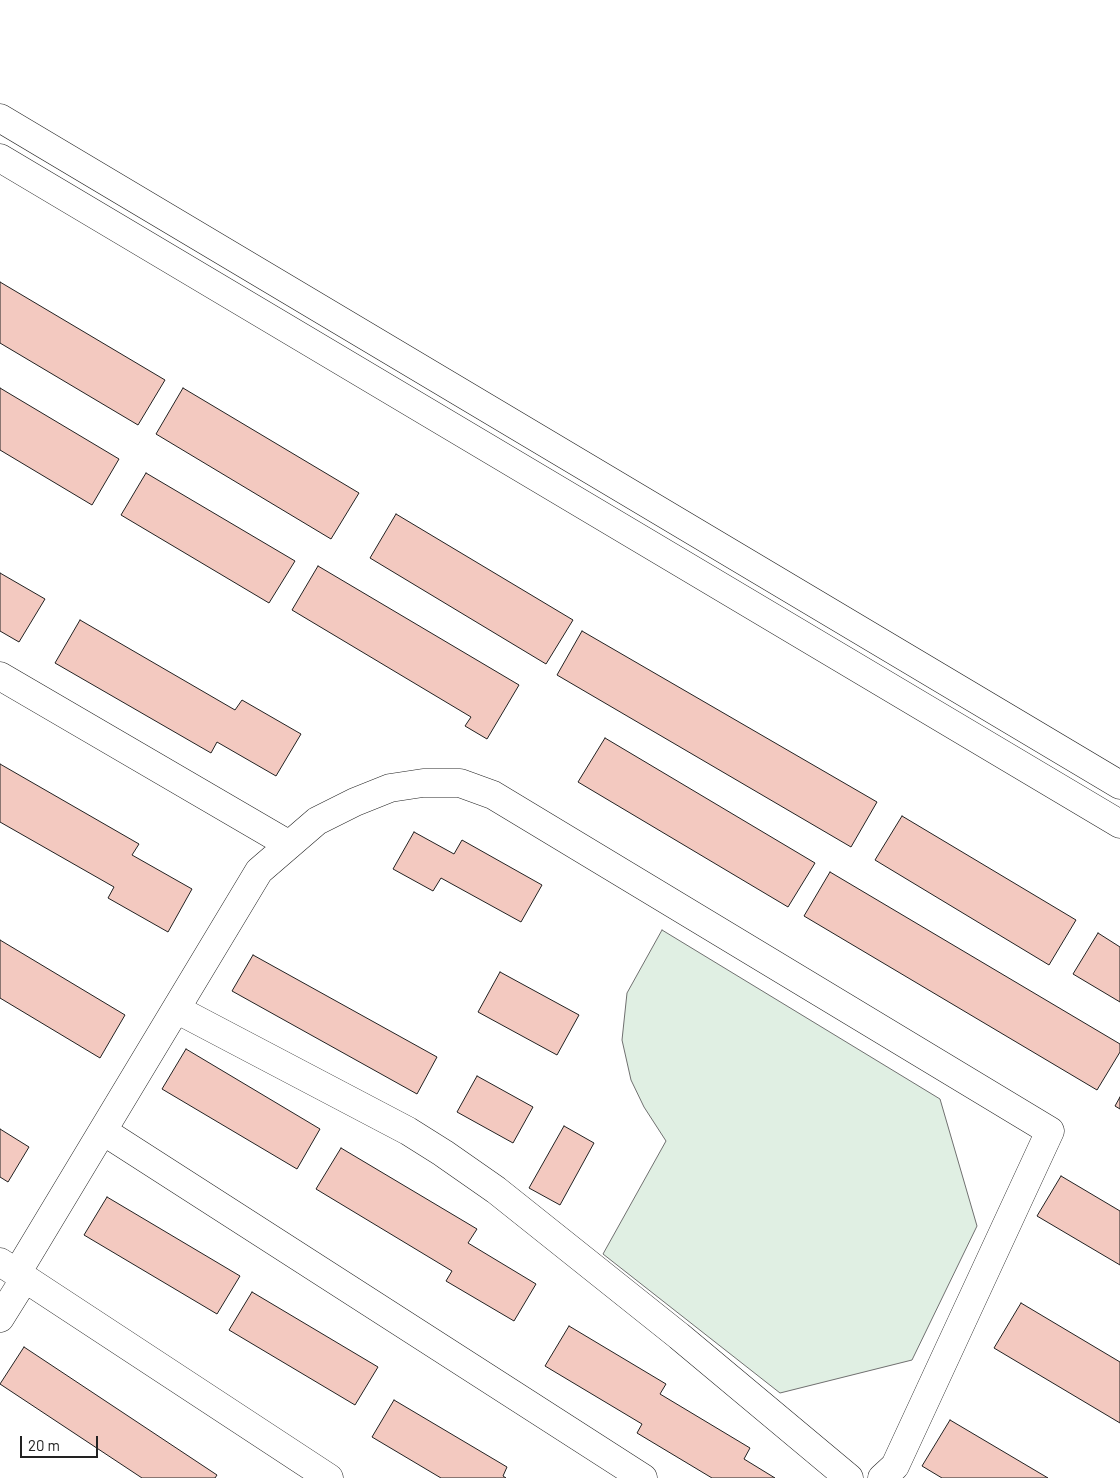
<!DOCTYPE html>
<html>
<head>
<meta charset="utf-8">
<style>
	body { margin:0 }
	#map { position:relative; width:1120px; height:1478px; overflow:hidden; background:#fff; font-family:Barlow,sans-serif }
	canvas { display:block }
	.scale { position:absolute; left:20px; top:1436px; width:78px; height:22px; box-sizing:border-box; border:2px solid #222; border-top:0; padding-left:6px; font-size:15px; line-height:18px; white-space:nowrap; color:#222; -webkit-text-stroke:4px #fff; paint-order:stroke }
</style>
</head>
<body>
<div id="map">
<canvas width="1120" height="1478"></canvas>
<div class="scale">20 m</div>
</div>
<script>
const g = document.querySelector('canvas').getContext('2d');
g.lineJoin = 'round';
function fill(path, color) { g.fillStyle = color; g.fill(path, 'evenodd'); }
const shape = rows => new Path2D(rows.map(r => 'M' + r).join(''));
function stroke(path, color, width, dash) { g.strokeStyle = color; g.lineWidth = width; g.lineCap = dash ? 'butt' : 'round'; g.setLineDash(dash || []); g.stroke(path); }
const green = shape([
	[662,930,940,1099,977,1226,912,1360,780,1393,603,1254,666,1141,644,1107,631,1080,622,1040,627,993,662,930]
]);
fill(green, '#e0efe3');
stroke(green, '#6f6f6f', 1);
const building = shape([
	[0,282,165,380,138,425,0,343,0,282],
	[0,388,119,459,92,505,0,450,0,388],
	[183,388,359,493,331,539,156,434,183,388],
	[146,473,295,561,269,603,121,515,146,473],
	[396,514,573,620,546,664,370,558,396,514],
	[318,566,519,685,487,739,465,726,471,717,292,610,318,566],
	[0,573,45,599,19,642,0,631,0,573],
	[80,620,235,710,242,700,301,734,276,776,217,742,211,753,55,663,80,620],
	[582,631,877,802,851,847,557,675,582,631],
	[605,738,815,863,788,907,578,782,605,738],
	[0,764,139,844,132,855,192,889,168,932,108,898,114,887,0,822,0,764],
	[902,816,1076,920,1049,965,875,860,902,816],
	[414,832,454,854,462,840,542,885,521,922,441,878,433,891,393,869,414,832],
	[830,872,1120,1044,1120,1052,1097,1090,804,916,830,872],
	[1098,933,1120,947,1120,1002,1073,974,1098,933],
	[0,940,125,1015,100,1058,0,998,0,940],
	[253,955,437,1057,417,1094,232,991,253,955],
	[500,972,579,1015,557,1055,478,1012,500,972],
	[186,1049,320,1129,297,1169,162,1089,186,1049],
	[477,1076,533,1107,513,1143,457,1112,477,1076],
	[1120,1097,1120,1109,1115,1106,1120,1097],
	[564,1126,594,1143,560,1205,529,1188,564,1126],
	[0,1129,29,1147,8,1182,0,1177,0,1129],
	[341,1148,477,1229,468,1243,536,1284,514,1321,446,1281,452,1271,316,1189,341,1148],
	[1061,1176,1120,1211,1120,1265,1037,1216,1061,1176],
	[107,1197,240,1276,217,1314,84,1235,107,1197],
	[252,1292,378,1367,355,1405,229,1330,252,1292],
	[1021,1303,1120,1362,1120,1423,994,1348,1021,1303],
	[569,1326,666,1384,660,1394,750,1448,744,1459,775,1478,712,1478,637,1433,642,1424,545,1366,569,1326],
	[24,1347,217,1475,215,1478,142,1478,0,1384,24,1347],
	[394,1400,507,1467,503,1476,506,1478,441,1478,372,1437,394,1400],
	[950,1420,1048,1478,942,1478,922,1466,950,1420]
]);
fill(building, '#f3c9c0');
stroke(building, '#222', 1);
const minor = shape([
	[0,118,1120,785],
	[0,158,1120,824],
	[0,676,288,844],
	[176,1009,408,1131,443,1153,496,1190,679,1336,849,1478],
	[103,1131,643,1478],
	[0,1262,329,1478],
	[17,1273,259,871,317,821,355,802,390,788,423,783,460,783,493,795,1050,1131,895,1466,882,1478],
	[0,1318,25,1278]
]);
stroke(minor, '#222', 29);
stroke(minor, '#fff', 28);
</script>
</body>
</html>
